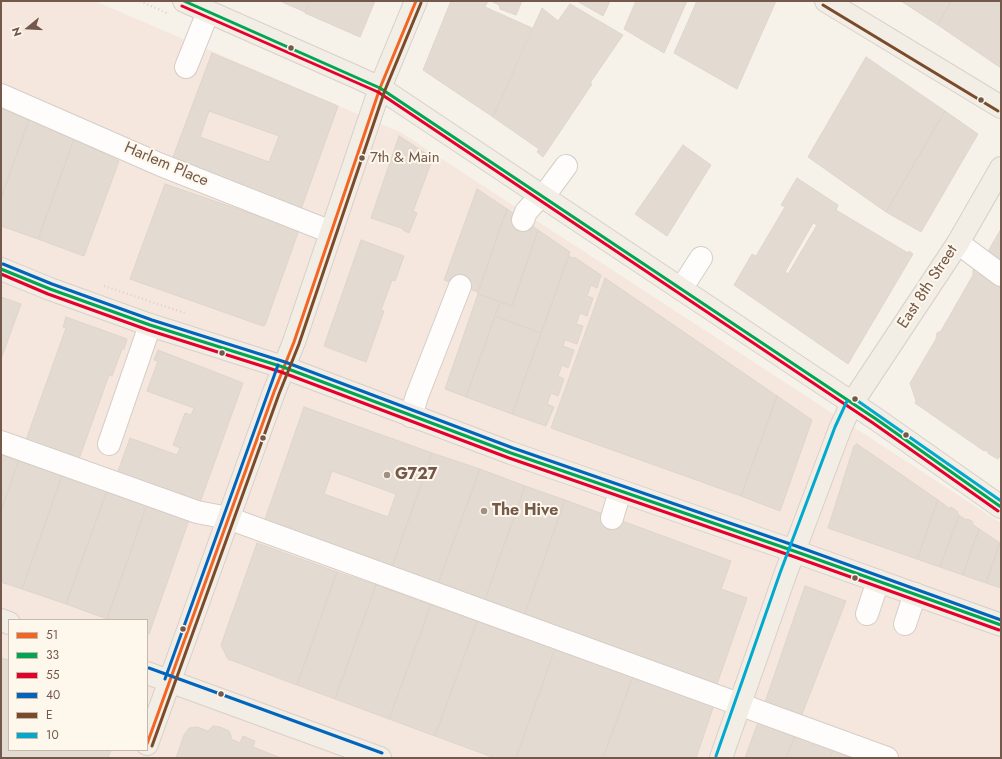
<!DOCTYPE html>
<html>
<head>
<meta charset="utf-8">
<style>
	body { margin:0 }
	#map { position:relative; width:1002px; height:759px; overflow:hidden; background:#f6f2ea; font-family:Jost,sans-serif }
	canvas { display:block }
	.frame { position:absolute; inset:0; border:2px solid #73594b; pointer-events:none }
	.legend { position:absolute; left:8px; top:619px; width:140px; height:132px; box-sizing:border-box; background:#fef7eb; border:1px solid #c6b8ab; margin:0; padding:5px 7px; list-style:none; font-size:12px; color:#73594b }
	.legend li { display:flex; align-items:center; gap:8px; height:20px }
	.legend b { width:20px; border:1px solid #c6b8ab }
	.north { position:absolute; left:8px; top:8px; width:40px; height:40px; -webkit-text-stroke:3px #fef7eb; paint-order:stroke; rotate:252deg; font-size:11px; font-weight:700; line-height:16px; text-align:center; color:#73594b }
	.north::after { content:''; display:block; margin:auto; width:14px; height:18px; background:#73594b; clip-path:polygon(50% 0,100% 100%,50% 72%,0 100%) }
</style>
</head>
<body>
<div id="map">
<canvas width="1002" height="759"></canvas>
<div class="frame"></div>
<ul class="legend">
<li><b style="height:5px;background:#f26522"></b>51</li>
<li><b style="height:5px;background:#00a651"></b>33</li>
<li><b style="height:5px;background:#e4002b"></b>55</li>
<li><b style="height:5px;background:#0065bd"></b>40</li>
<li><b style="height:5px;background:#7a4b2a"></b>E</li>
<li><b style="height:5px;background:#00a9ce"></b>10</li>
</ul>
<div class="north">N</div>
</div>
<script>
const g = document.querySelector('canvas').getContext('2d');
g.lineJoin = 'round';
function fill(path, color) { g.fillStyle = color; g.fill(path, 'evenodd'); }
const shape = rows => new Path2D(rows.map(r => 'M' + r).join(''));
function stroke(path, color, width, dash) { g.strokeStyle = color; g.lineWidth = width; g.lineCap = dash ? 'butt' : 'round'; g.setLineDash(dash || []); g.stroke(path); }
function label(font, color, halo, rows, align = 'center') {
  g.font = font + ' Jost,sans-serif'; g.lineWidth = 4; g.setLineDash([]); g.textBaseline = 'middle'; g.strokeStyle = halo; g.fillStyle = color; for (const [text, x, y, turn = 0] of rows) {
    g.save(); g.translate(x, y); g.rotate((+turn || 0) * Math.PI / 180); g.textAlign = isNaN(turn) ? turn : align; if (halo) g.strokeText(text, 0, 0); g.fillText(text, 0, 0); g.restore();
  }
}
fill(shape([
	[1,1,95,1,402,133,1001,523,1001,758,1,758],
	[9,620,147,620,147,750,9,750]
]), '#f6e7de');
const building = shape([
	[282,1,310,1,305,12,282,2,282,1],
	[311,1,375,1,360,37,305,13,311,1],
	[451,1,488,1,485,7,532,28,493,117,423,70,451,1],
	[491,1,522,1,516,15,500,9,499,5,491,1],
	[577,1,610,1,603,16,577,1],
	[636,1,687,1,664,53,624,29,636,1],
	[697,1,776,1,737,89,674,53,697,1],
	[901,1,951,1,938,25,901,1],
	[951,1,1001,1,1001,68,938,25,951,1],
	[570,4,623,35,590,83,592,84,543,157,537,152,539,149,493,117,542,8,558,21,570,4],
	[212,53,338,106,300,212,170,165,212,53],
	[209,111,279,136,269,162,200,137,209,111],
	[866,57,945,111,886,212,808,157,866,57],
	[1,103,30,117,1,198,1,103],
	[945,111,978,134,921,232,886,212,945,111],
	[30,117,74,139,38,239,1,226,1,198,30,117],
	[399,136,433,158,413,211,417,213,409,233,403,230,404,229,371,218,399,136],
	[74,139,119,161,84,256,38,239,74,139],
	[683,145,711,165,667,236,635,214,683,145],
	[797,178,838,205,836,210,908,253,909,251,913,254,848,364,734,285,752,254,756,256,785,207,781,205,797,178],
	[813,223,817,225,788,274,785,272,813,223],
	[165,184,287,226,300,227,265,325,263,326,130,279,165,184],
	[477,189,507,209,478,292,444,280,477,189],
	[507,209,538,230,512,306,478,294,478,292,507,209],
	[1001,229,1001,263,987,253,1001,229],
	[538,230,570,252,541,333,495,316,500,302,512,306,538,230],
	[361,240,404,256,395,281,392,280,381,310,384,311,366,362,324,346,361,240],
	[569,256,574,259,574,257,601,275,597,288,591,285,587,296,593,298,587,316,580,313,576,324,583,326,577,344,565,340,563,346,574,350,568,368,562,365,558,376,564,379,558,396,551,393,547,404,554,407,546,426,512,414,569,256],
	[976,268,1001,284,1001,454,998,459,989,454,986,450,984,451,915,403,916,401,910,383,936,339,937,333,941,331,973,275,973,270,976,268],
	[605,278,777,396,741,496,551,428,605,278],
	[478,294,500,302,466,397,445,389,478,294],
	[1,297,21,304,1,359,1,297],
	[495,316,541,333,512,414,466,397,495,316],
	[66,317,127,339,124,349,122,349,112,376,109,375,79,459,26,440,66,328,63,327,66,317],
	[158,350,243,383,198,508,117,474,130,438,177,455,180,448,173,445,185,413,191,415,194,408,147,391,158,361,154,360,158,350],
	[777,396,812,420,780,511,741,496,777,396],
	[304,407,432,453,390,573,262,528,304,407],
	[332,471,396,494,388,517,324,494,332,471],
	[857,444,938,500,917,559,828,528,854,446,857,444],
	[1,450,20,457,1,511,1,450],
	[432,453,480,469,436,589,390,573,432,453],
	[20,457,63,473,22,589,1,582,1,511,20,457],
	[480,469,525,486,483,605,436,589,480,469],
	[63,473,108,488,66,604,22,589,63,473],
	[525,486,565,500,523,619,483,605,525,486],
	[108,488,148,502,107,619,66,604,108,488],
	[565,500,731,561,721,589,747,598,716,687,523,619,565,500],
	[938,500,950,509,951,507,958,512,957,513,959,515,940,567,917,559,938,500],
	[148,502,190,517,149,634,147,633,147,620,111,620,107,619,148,502],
	[959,515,966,520,968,519,973,522,972,524,979,529,963,575,940,567,959,515],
	[979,529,1000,543,986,583,963,575,979,529],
	[257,543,337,572,297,685,228,659,221,645,257,543],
	[1000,543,1001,544,1001,588,986,583,1000,543],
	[337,572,376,585,335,699,297,685,337,572],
	[376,585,431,605,389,719,335,699,376,585],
	[805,586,846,601,799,722,763,708,805,586],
	[431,605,477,621,435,736,389,719,431,605],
	[477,621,555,649,516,758,495,758,435,736,477,621],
	[555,649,633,676,603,758,516,758,555,649],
	[1,658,9,660,9,750,111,750,108,758,1,758,1,658],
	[633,676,715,702,696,758,603,758,633,676],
	[758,722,795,736,786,758,745,758,758,722],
	[213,726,220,727,229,731,231,736,231,739,240,743,243,736,255,741,253,747,281,758,176,758,184,735,189,728,197,727,208,731,213,726],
	[795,736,833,749,830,758,786,758,795,736],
	[833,749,858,758,830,758,833,749]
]);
fill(building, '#e3dad2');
stroke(building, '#dfd5cc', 1);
const minor = shape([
	[186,67,208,12],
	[1,95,161,165,331,232],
	[543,197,566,166],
	[523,220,526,212,541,195],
	[958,243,1001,275],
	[681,289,701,258],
	[411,416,417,396,460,286],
	[1,442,197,512,228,518,887,758],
	[109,444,150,325],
	[612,518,620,491],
	[867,614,878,581],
	[905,624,915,594]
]);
const major = shape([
	[184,1,354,76,380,88,876,419,1001,507],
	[826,1,1001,107],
	[1,269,50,289,150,325,283,367,511,453,794,551,1001,625],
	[1,620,9,623],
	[147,673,380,758],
	[147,744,274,392,294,342,380,88,416,1],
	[721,758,785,575,840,429,852,403,958,243,1001,168]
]);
stroke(minor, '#d5cec7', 24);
stroke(major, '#d8cfca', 24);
stroke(shape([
	[140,1,169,14],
	[104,286,185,313]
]), '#d9d2ce', 2.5, [1, 3]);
stroke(minor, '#fefdfc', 22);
stroke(major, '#f2ede5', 22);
stroke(shape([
	[147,744,274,392,294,342,380,88,416,1]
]), '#f26522', 3);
stroke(shape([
	[184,1,380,88,876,419,1001,507],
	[1,269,50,289,150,325,283,367,511,453,794,551,1001,625]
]), '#00a651', 3);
stroke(shape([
	[182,6,378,92,873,423,998,511],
	[1,274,48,294,148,330,281,372,509,458,792,556,999,630]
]), '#e4002b', 3);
stroke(shape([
	[3,264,52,284,152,320,285,362,513,448,796,546,1001,620],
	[149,668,382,753],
	[165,679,278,365]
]), '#0065bd', 3);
stroke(shape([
	[823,5,998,111],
	[152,746,279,394,299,344,385,90,421,3]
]), '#7a4b2a', 3);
stroke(shape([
	[855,399,1001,501],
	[716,756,780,573,835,427,847,401]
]), '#00a9ce', 3);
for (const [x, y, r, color] of [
	[291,48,3.5,"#73594b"],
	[981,100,3.5,"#73594b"],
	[362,158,3.5,"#73594b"],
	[222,353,3.5,"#73594b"],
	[855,399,3.5,"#73594b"],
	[906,435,3.5,"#73594b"],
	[263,438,3.5,"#73594b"],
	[387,475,4,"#a18f83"],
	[484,511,4,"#a18f83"],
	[855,578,3.5,"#73594b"],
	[183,629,3.5,"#73594b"],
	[221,694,3.5,"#73594b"]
]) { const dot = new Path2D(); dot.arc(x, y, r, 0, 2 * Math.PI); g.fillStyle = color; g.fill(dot); stroke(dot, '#fef7eb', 1.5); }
label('15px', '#73594b', '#fef7eb', [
	["7th & Main",370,158]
], 'left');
label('16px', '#73594b', '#fef7eb', [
	["Harlem Place",166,165,23],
	["East 8th Street",928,287,-57]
]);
label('bold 16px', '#73594b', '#fef7eb', [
	["G727",395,475],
	["The Hive",492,511]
], 'left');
</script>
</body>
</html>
